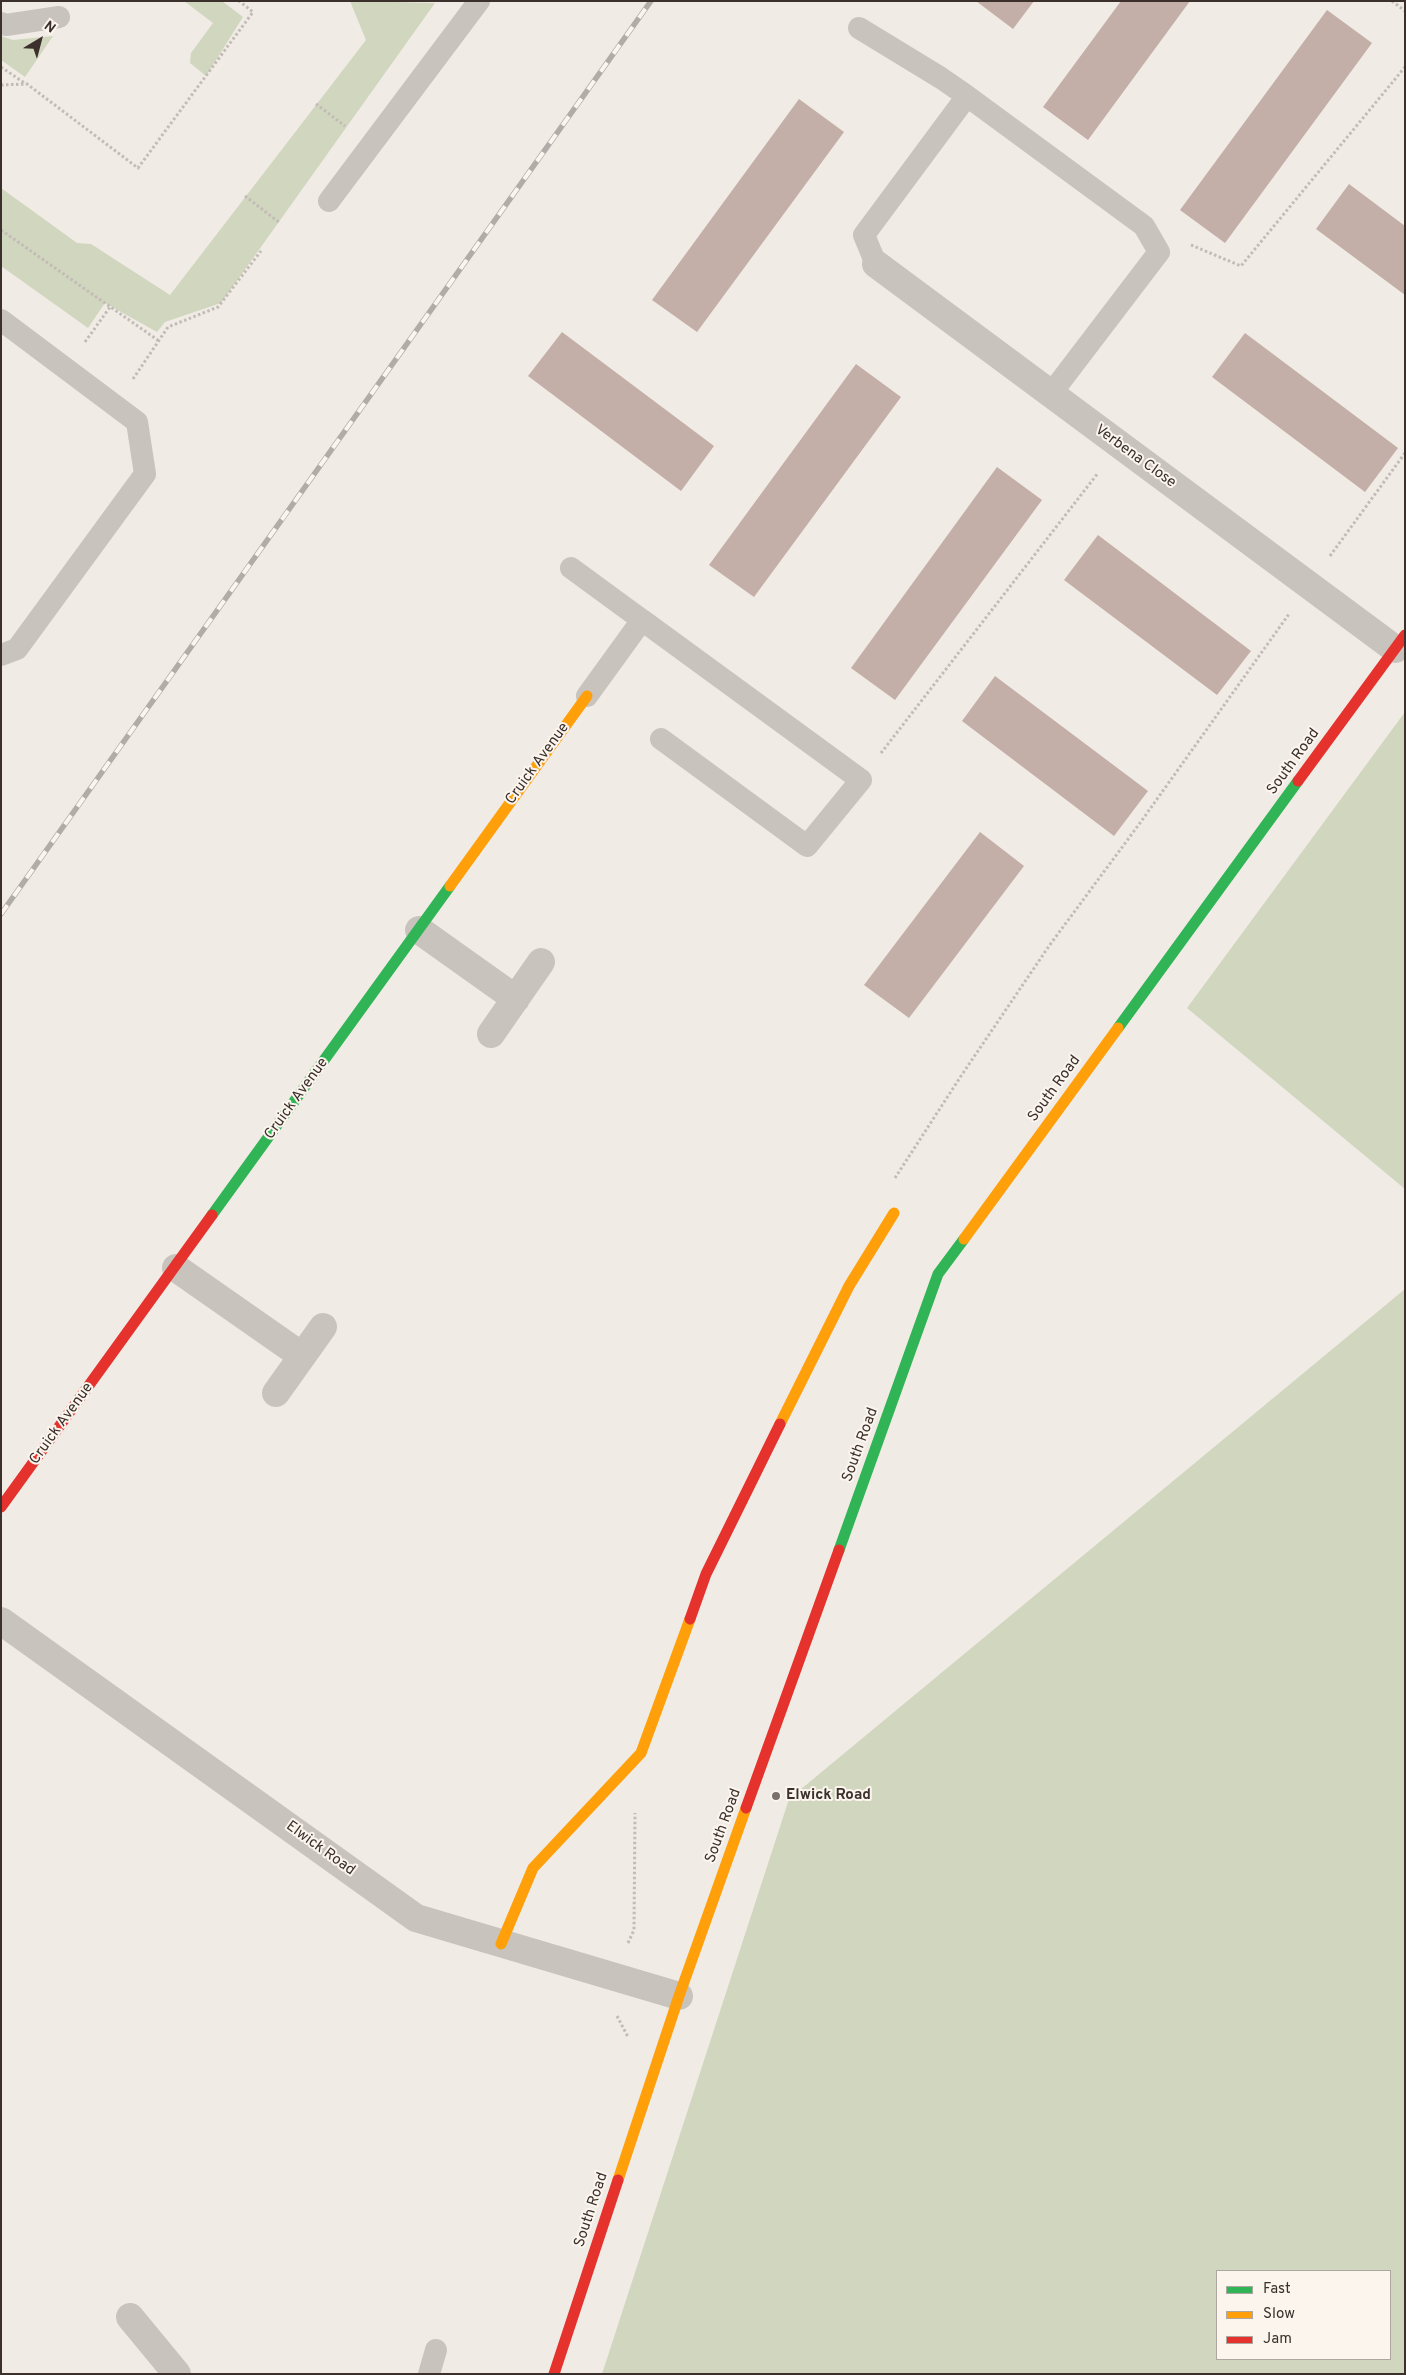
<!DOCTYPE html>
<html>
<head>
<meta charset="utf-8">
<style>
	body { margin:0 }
	#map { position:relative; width:1406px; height:2375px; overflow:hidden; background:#f0ebe5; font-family:Overpass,sans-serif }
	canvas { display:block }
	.frame { position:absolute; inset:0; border:2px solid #3b302b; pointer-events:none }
	.legend { position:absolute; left:1216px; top:2270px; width:175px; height:90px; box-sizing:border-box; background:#fbf5ee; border:1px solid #aea6a0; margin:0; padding:6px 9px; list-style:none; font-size:15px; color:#3b302b }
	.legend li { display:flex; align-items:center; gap:10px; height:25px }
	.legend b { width:25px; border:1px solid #aea6a0 }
	.north { position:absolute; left:15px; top:15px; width:50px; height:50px; -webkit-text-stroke:4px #fbf5ee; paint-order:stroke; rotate:37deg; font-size:14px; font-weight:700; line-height:20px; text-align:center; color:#3b302b }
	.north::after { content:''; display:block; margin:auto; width:18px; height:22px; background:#3b302b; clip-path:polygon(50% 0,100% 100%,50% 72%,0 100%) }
</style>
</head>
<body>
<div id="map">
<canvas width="1406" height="2375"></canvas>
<div class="frame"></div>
<ul class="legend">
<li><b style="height:6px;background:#30b455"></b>Fast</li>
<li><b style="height:6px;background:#ff9f0a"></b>Slow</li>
<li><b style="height:6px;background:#e5322d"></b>Jam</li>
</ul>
<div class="north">N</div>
</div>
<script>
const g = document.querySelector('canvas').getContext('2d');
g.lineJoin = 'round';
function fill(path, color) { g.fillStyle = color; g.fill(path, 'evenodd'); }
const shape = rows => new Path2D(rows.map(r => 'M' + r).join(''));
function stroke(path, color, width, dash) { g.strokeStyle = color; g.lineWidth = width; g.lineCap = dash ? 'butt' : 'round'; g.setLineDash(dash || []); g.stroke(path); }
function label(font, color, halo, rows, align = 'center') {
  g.font = font + ' Overpass,sans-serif'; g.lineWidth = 4; g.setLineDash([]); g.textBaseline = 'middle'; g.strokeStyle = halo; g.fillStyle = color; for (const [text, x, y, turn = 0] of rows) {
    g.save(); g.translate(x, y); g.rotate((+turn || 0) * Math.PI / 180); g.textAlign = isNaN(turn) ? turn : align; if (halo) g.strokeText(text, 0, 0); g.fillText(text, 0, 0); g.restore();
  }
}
fill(shape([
	[184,1,222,1,243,17,206,76,190,63,191,53,213,23],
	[350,1,435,3,221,303,165,322,157,332,105,303,88,328,1,266,1,188,77,243,91,244,170,295,366,40],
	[1,36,13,40,53,36,25,77,1,60],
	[1405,712,1405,1189,1187,1008],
	[1405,1289,1405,2374,602,2374,789,1799],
	[1390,2271,1390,2359,1217,2359,1217,2271]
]), '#d1d6bf');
fill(shape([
	[976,1,1034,1,1013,29],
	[1121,1,1190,1,1088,140,1043,107],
	[1327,10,1372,43,1225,243,1180,210],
	[799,99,844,132,697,332,652,300],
	[1349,184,1405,226,1405,295,1316,229],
	[562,332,714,446,681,491,528,376],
	[1245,333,1398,448,1365,492,1212,377],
	[856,364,901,397,754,597,709,565],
	[997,467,1042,500,895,700,851,668],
	[1098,535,1251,651,1217,695,1064,580],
	[995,676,1148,791,1114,836,962,721],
	[980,832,1024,866,909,1018,864,985]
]), '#c3afa7');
stroke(shape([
	[1392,1,1405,11],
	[1,67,26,84],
	[1,85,27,84,138,168,253,12,239,1],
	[316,104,345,126],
	[245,196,280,223],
	[1,230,159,341],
	[1191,245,1241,266,1405,67],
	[85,342,110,307],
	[133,379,168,327,218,307,261,251],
	[1330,556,1405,453],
	[881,753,1098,473],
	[895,1178,961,1076,1049,946,1140,823,1289,614],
	[628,1943,634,1930,635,1813],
	[617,2016,628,2037]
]), '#c2bbb6', 3, [2.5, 2.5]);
stroke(shape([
	[1,23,6,25,59,17],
	[859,28,941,78,967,96],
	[329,201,479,1],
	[876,264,864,235,967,96,1144,226,1159,252,1050,395],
	[1,320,137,422,145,474,17,649,1,655],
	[571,568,642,620],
	[587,696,642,620,861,780,807,846,661,739],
	[429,2374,436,2350]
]), '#c9c3be', 22);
stroke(shape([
	[876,264,1395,649],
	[419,930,516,999],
	[491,1034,541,962],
	[176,1268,302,1356],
	[276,1393,323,1327],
	[1,1621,416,1918,679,1996],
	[130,2317,177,2374]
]), '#c9c3be', 28);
stroke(shape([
	[1118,1028,1298,781],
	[212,1215,450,886],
	[839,1550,938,1274,964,1239]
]), '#30b455', 11);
stroke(shape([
	[450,886,587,696],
	[964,1239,1118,1028],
	[780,1424,849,1286,894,1213],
	[501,1944,533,1868,641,1753,690,1619],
	[618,2180,679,1996,746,1808]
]), '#ff9f0a', 11);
stroke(shape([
	[1298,781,1405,635],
	[1,1507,212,1215],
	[690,1619,706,1574,780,1424],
	[746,1808,839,1550],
	[554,2374,618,2180]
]), '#e5322d', 11);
const rail = shape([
	[1,914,651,1]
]);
stroke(rail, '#b1aca8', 5.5);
stroke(rail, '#fbf5ee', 4, [11]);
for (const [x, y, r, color] of [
	[776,1796,5,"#7a716c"]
]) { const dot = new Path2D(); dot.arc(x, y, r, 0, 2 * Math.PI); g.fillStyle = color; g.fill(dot); stroke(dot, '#fbf5ee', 2); }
label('15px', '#3b302b', '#fbf5ee', [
	["Verbena Close",1135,457,36],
	["South Road",1294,762,-54],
	["Cruick Avenue",538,764,-54],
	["South Road",1055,1089,-54],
	["Cruick Avenue",297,1099,-54],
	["Cruick Avenue",62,1424,-54],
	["South Road",861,1445,-70],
	["South Road",724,1826,-70],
	["Elwick Road",320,1849,36],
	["South Road",592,2210,-72]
]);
label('bold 15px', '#3b302b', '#fbf5ee', [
	["Elwick Road",786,1796]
], 'left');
</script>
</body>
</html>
